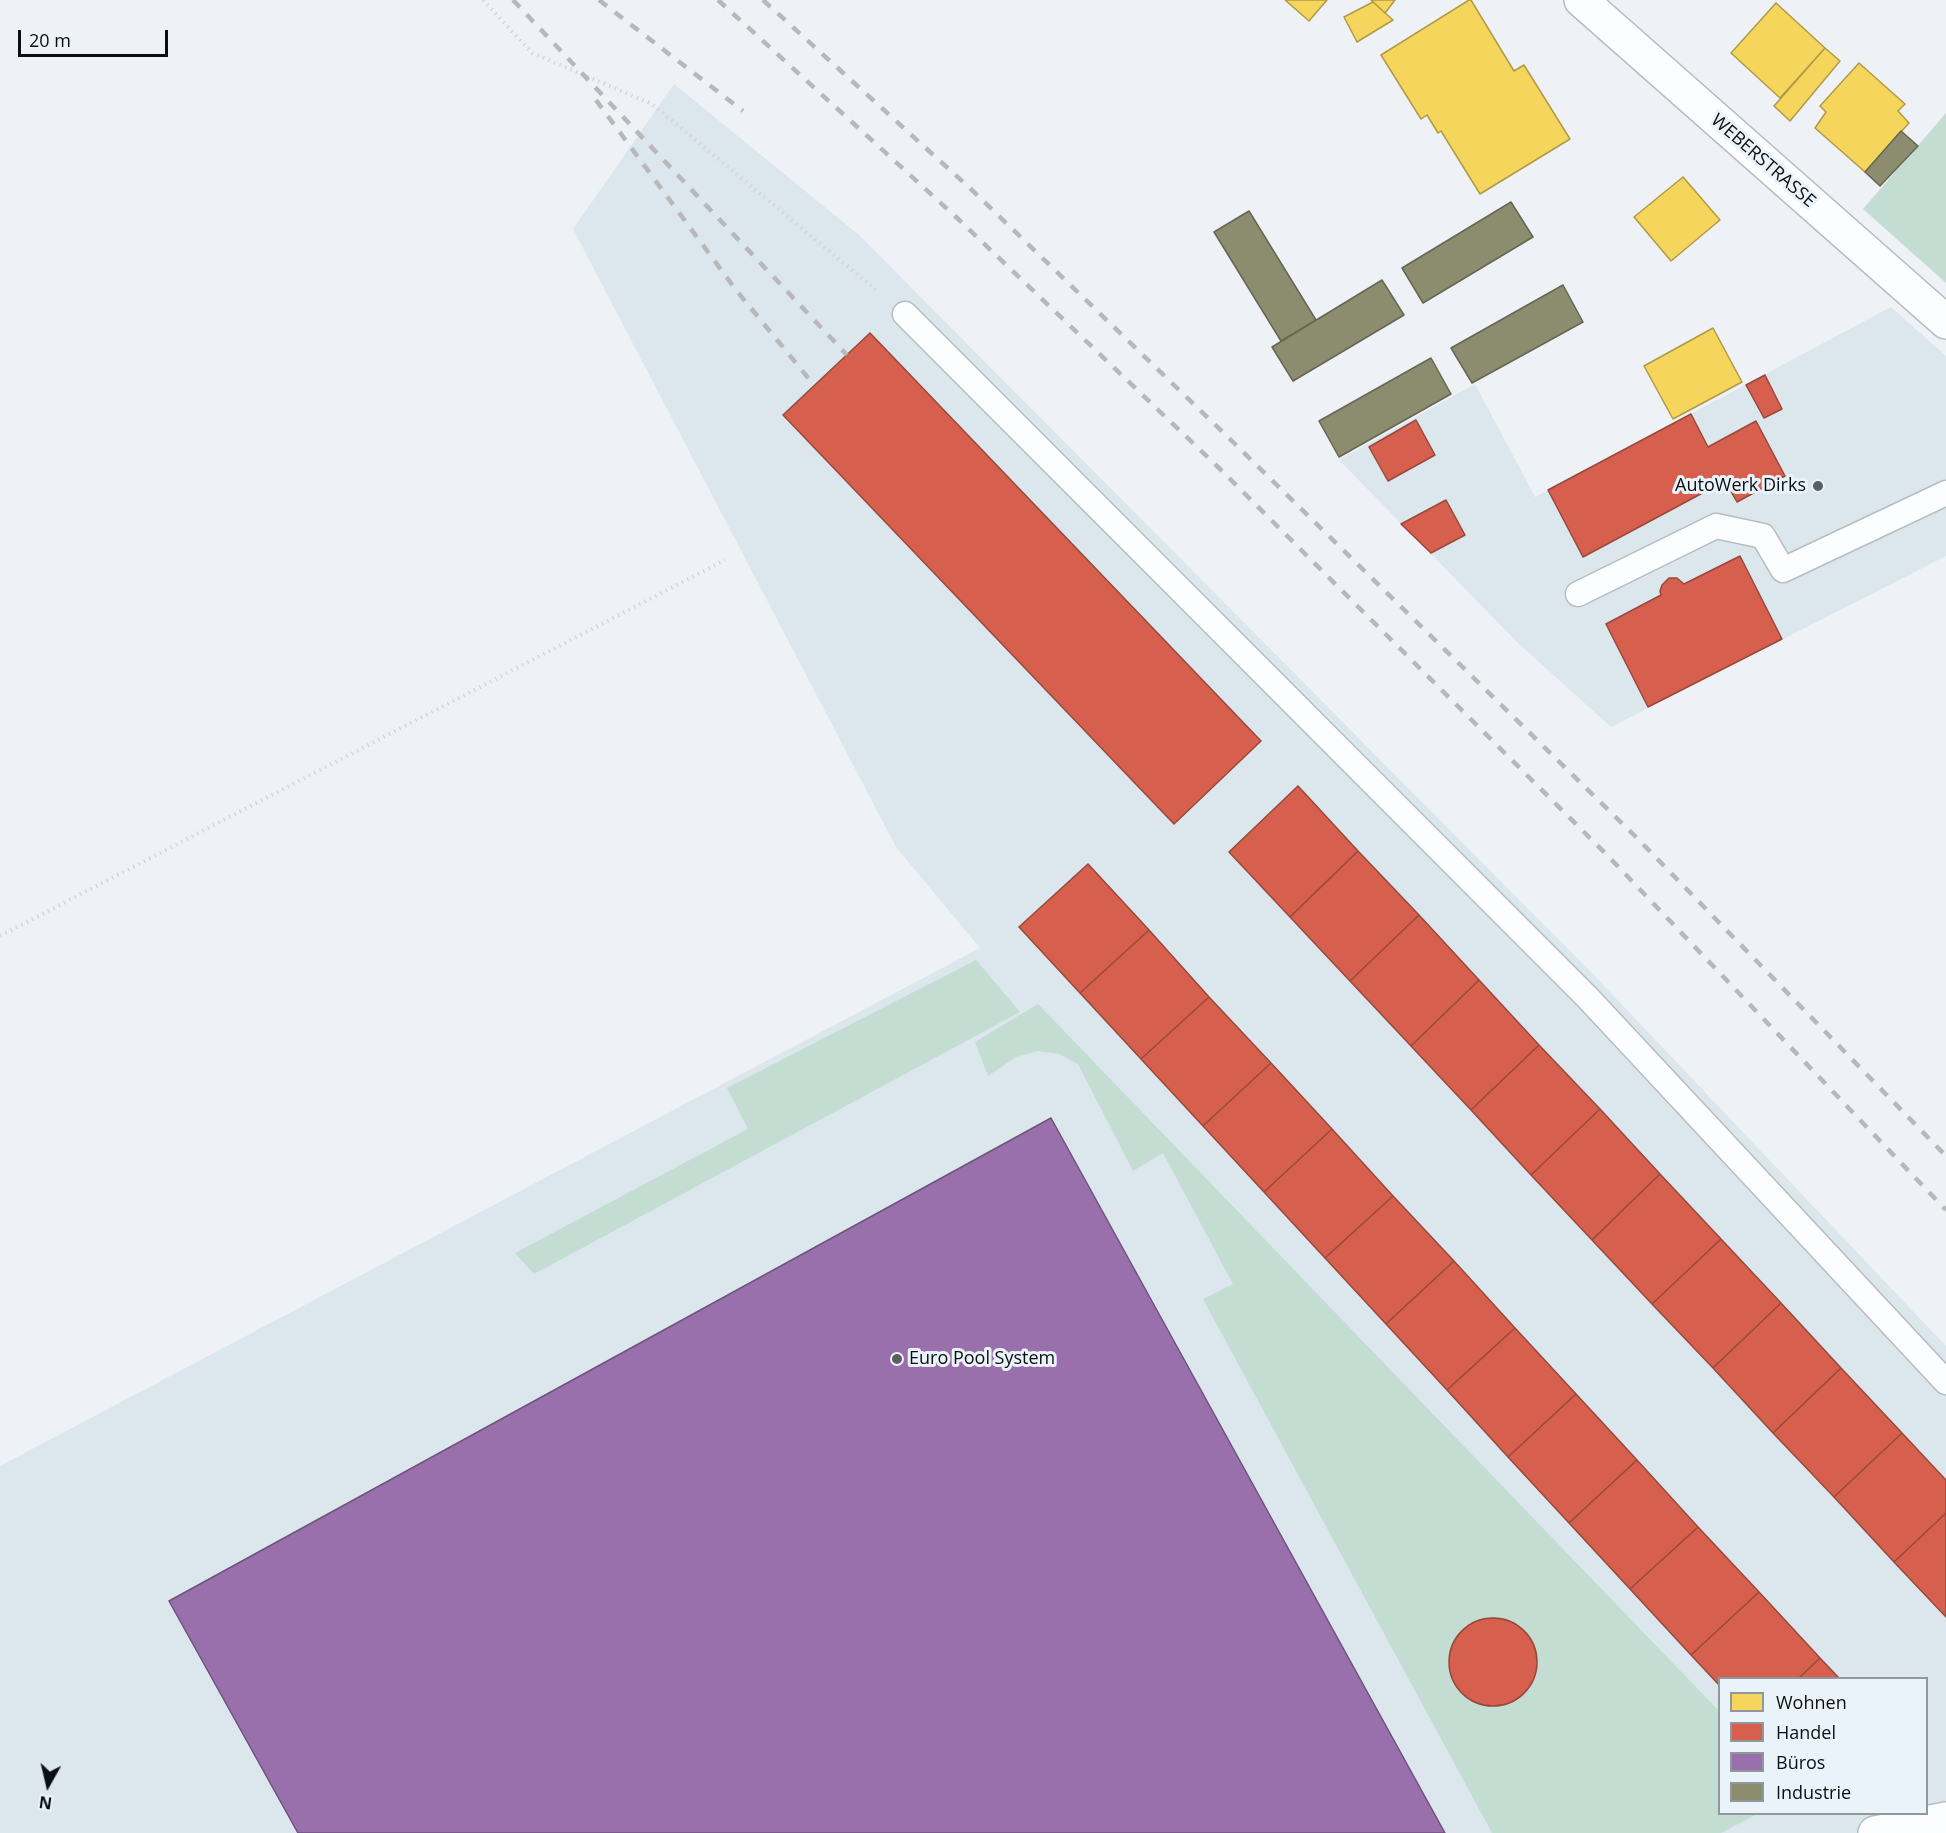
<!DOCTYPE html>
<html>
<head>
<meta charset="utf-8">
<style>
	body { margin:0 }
	#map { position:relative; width:1946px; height:1833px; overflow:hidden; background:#eef2f6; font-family:"Open Sans",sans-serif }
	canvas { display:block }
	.legend { position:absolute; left:1718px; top:1677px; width:210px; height:138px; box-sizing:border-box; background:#eaf3f9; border:2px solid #91989c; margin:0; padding:8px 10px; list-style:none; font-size:18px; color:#0c0f11 }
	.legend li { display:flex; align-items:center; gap:12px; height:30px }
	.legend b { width:30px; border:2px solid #91989c }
	.north { position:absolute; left:18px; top:1755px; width:60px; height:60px; -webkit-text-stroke:4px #eaf3f9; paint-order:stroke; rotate:188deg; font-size:16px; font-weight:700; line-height:24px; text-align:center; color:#0c0f11 }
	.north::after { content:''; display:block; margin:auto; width:21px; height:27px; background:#0c0f11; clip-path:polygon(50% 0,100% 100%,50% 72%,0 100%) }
	.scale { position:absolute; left:18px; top:30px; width:150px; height:27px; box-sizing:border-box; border:3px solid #0c0f11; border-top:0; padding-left:8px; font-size:18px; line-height:21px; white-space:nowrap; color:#0c0f11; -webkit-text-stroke:4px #eaf3f9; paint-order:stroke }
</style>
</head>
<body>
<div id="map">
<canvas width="1946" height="1833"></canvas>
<ul class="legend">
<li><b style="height:16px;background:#f6d55c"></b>Wohnen</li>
<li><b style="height:16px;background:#d6604d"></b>Handel</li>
<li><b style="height:16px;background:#9970ab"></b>Büros</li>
<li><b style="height:16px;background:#8c8c6e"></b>Industrie</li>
</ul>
<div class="north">N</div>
<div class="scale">20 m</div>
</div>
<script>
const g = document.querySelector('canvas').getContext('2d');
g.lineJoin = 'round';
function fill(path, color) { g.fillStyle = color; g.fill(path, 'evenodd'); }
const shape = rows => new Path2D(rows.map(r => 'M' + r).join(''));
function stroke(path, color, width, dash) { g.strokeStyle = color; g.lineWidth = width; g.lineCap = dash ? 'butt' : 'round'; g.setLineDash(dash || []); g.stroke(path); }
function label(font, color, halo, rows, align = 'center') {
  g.font = font + ' "Open Sans",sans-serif'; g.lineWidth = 6; g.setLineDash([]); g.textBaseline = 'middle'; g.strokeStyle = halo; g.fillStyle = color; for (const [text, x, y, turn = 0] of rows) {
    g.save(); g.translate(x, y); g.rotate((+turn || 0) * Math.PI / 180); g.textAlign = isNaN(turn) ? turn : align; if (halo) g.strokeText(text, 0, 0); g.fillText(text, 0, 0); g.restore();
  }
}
fill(shape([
	[674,84,859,235,1590,971,1946,1346,1946,1833,0,1833,0,1466,980,948,896,847,573,229],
	[1720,1678,1926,1678,1926,1814,1720,1814],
	[1891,307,1946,356,1946,556,1611,727,1519,644,1339,460,1475,384,1535,497]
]), '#dbe6ed');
fill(shape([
	[1946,113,1946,283,1863,209],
	[976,960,1020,1012,534,1274,515,1253,748,1129,727,1088],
	[1038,1004,1719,1711,1720,1814,1757,1814,1721,1833,1492,1833,1203,1299,1233,1284,1163,1153,1133,1171,1078,1064,1059,1054,1038,1051,1016,1057,988,1076,975,1042]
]), '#c4ddd3');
const homes = shape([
	[1285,0,1327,0,1309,21,1285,0],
	[1371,0,1395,0,1385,13,1371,0],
	[1469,0,1471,0,1514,71,1524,65,1570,139,1480,194,1441,131,1438,133,1427,115,1421,119,1381,55,1469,0],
	[1373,2,1393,20,1357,42,1344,17,1373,2],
	[1776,3,1825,48,1780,98,1731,53,1776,3],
	[1825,48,1840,61,1790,121,1774,106,1825,48],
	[1859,63,1905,104,1898,111,1909,123,1865,172,1815,128,1826,112,1820,106,1859,63],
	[1683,177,1720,220,1671,261,1634,217,1683,177],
	[1713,328,1742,382,1673,419,1644,366,1713,328]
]);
fill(homes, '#f6d55c');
stroke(homes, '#b09a46', 1.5);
const shops = shape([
	[870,333,1261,741,1174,824,783,415,870,333],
	[1765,375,1782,409,1764,418,1746,385,1765,375],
	[1691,414,1708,447,1756,421,1785,476,1737,502,1725,481,1583,557,1548,490,1691,414],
	[1416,420,1435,455,1388,481,1369,447,1416,420],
	[1446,500,1465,535,1431,553,1401,524,1446,500],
	[1740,556,1782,639,1648,707,1606,624,1661,595,1660,591,1662,585,1669,578,1677,578,1684,584,1740,556],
	[1298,786,1358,851,1290,917,1229,852,1298,786],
	[1358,851,1419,915,1350,981,1290,917,1358,851],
	[1088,864,1149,930,1080,993,1019,927,1088,864],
	[1419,915,1479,980,1411,1046,1350,981,1419,915],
	[1149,930,1209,997,1141,1059,1080,993,1149,930],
	[1479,980,1539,1045,1471,1110,1411,1046,1479,980],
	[1209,997,1271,1063,1203,1126,1141,1059,1209,997],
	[1539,1045,1600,1109,1531,1175,1471,1110,1539,1045],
	[1271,1063,1332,1129,1264,1192,1203,1126,1271,1063],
	[1600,1109,1660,1174,1592,1240,1531,1175,1600,1109],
	[1332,1129,1393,1196,1325,1258,1264,1192,1332,1129],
	[1660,1174,1721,1239,1652,1304,1592,1240,1660,1174],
	[1393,1196,1454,1261,1386,1324,1325,1258,1393,1196],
	[1721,1239,1781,1303,1713,1368,1652,1304,1721,1239],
	[1454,1261,1515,1328,1447,1390,1386,1324,1454,1261],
	[1781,1303,1841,1368,1773,1433,1713,1368,1781,1303],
	[1515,1328,1576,1394,1508,1457,1447,1390,1515,1328],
	[1841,1368,1902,1433,1834,1497,1773,1433,1841,1368],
	[1576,1394,1637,1460,1569,1523,1508,1457,1576,1394],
	[1902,1433,1946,1480,1946,1513,1894,1562,1834,1497,1902,1433],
	[1637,1460,1698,1527,1630,1589,1569,1523,1637,1460],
	[1946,1513,1946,1617,1894,1562,1946,1513],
	[1698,1527,1759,1592,1691,1655,1630,1589,1698,1527],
	[1759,1592,1820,1658,1799,1678,1720,1678,1720,1686,1691,1655,1759,1592],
	'1449 1662a44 44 0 1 1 88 0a44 44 0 1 1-88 0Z',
	[1820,1658,1839,1678,1799,1678,1820,1658]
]);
fill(shops, '#d6604d');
stroke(shops, '#99483b', 1.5);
const offices = shape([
	[1051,1118,1445,1833,298,1833,169,1601,1051,1118]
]);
fill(offices, '#9970ab');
stroke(offices, '#6f537d', 1.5);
const industry = shape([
	[1901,131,1918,146,1880,186,1865,172,1901,131],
	[1511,202,1533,237,1423,303,1402,268,1511,202],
	[1249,211,1316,320,1281,341,1214,232,1249,211],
	[1382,280,1404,315,1293,381,1272,347,1382,280],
	[1563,285,1583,322,1472,383,1451,348,1563,285],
	[1431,358,1451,394,1339,457,1319,421,1431,358]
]);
fill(industry, '#8c8c6e');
stroke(industry, '#666652', 1.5);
const service = shape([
	[905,314,1588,998,1946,1382],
	[1578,594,1716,526,1763,536,1783,570,1946,493]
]);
const minor = shape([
	[1581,0,1946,322],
	[1875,1833,1946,1819]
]);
stroke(service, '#b9bdbf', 27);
stroke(minor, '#b9bdbf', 36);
stroke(shape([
	[483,0,532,53,652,104,876,290],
	[0,936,725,560]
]), '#d4d5d6', 4, [1.5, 4.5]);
stroke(service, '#fcfdfe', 24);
stroke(minor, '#fcfdfe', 33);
stroke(shape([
	[513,0,847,355],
	[599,0,743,111],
	[718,0,955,216,1218,467,1608,856,1946,1210],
	[763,0,973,191,1234,443,1634,835,1946,1156],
	[596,100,736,290,814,385]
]), '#b8b8b9', 4.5, [10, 10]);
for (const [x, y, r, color] of [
	[1818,486,6,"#5b5e61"],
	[897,1359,6,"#5b5e61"]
]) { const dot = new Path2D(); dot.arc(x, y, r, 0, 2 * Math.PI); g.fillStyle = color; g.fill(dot); stroke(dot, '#eaf3f9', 2); }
label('18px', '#0c0f11', '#eaf3f9', [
	["WEBERSTRASSE",1763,161,41]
]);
label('18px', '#0c0f11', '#eaf3f9', [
	["AutoWerk Dirks",1806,486],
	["Euro Pool System",909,1359,"left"]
], 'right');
</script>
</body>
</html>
